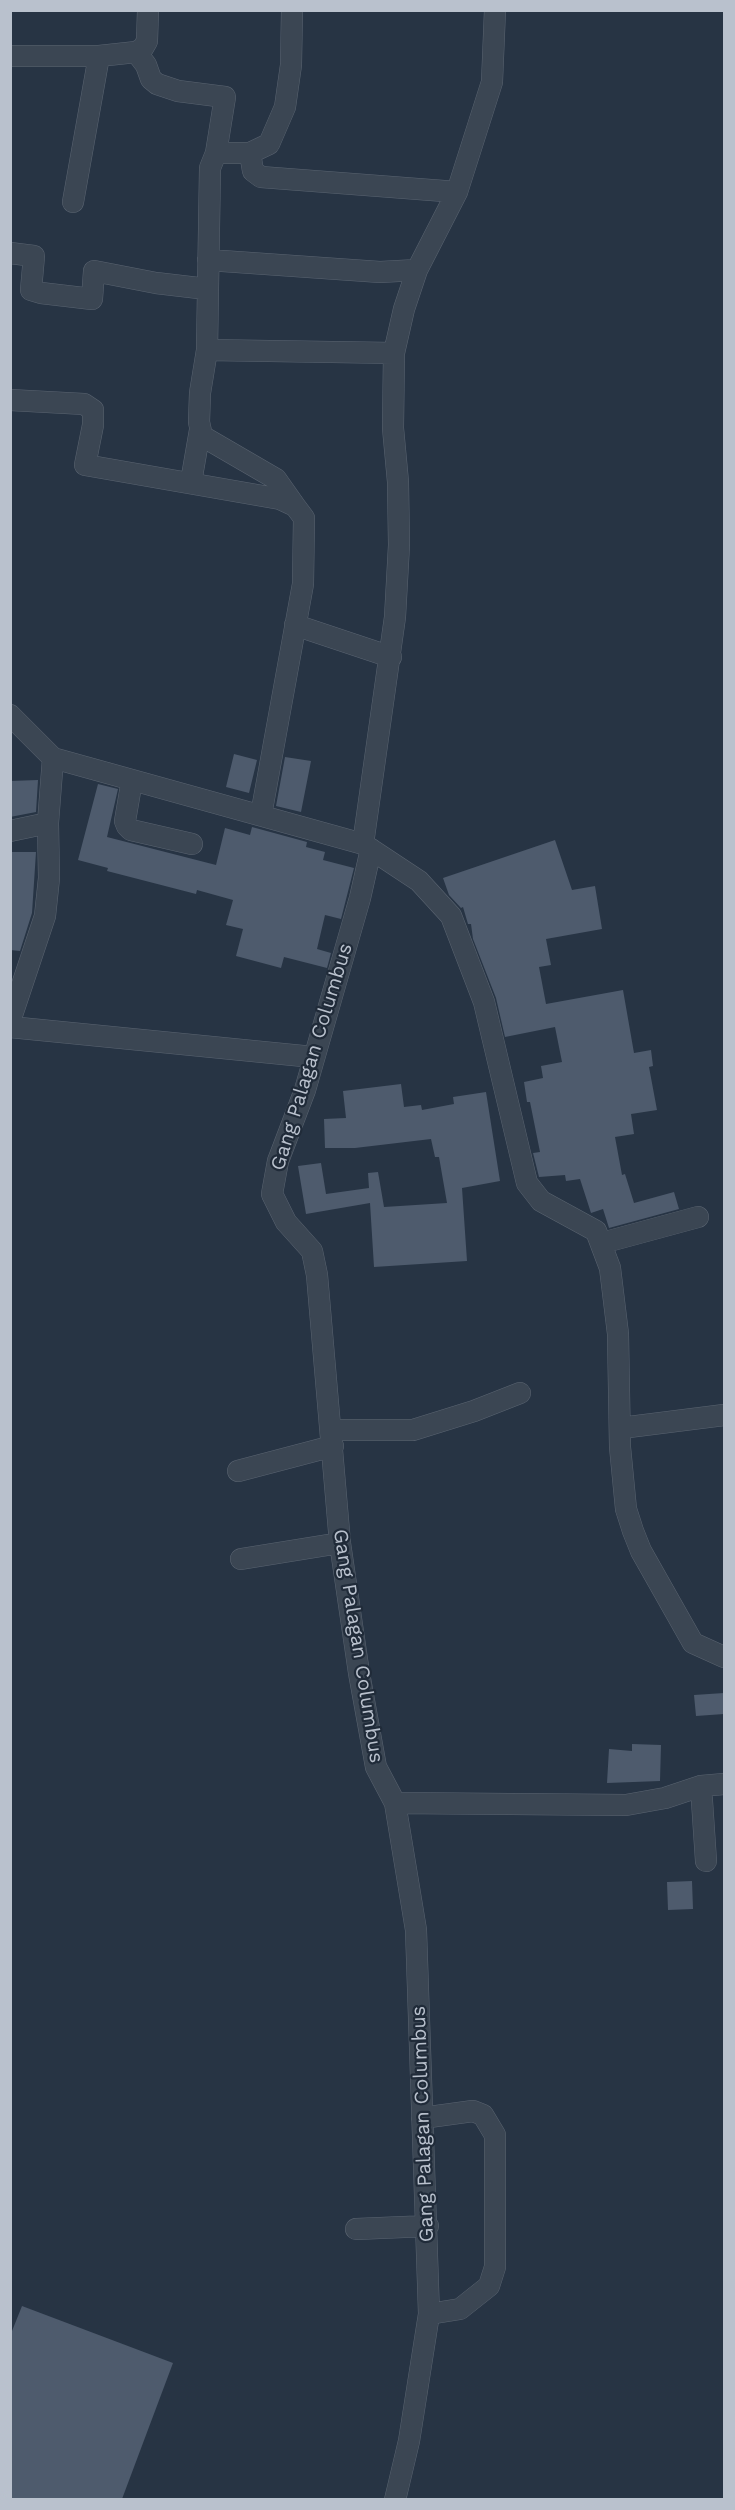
<!DOCTYPE html>
<html>
<head>
<meta charset="utf-8">
<style>
	body { margin:0 }
	#map { position:relative; width:735px; height:2510px; overflow:hidden; background:#273444; font-family:"Work Sans",sans-serif }
	canvas { display:block }
	.frame { position:absolute; inset:0; border:12px solid #b9c1cd; pointer-events:none }
</style>
</head>
<body>
<div id="map">
<canvas width="735" height="2510"></canvas>
<div class="frame"></div>
</div>
<script>
const g = document.querySelector('canvas').getContext('2d');
g.lineJoin = 'round';
function fill(path, color) { g.fillStyle = color; g.fill(path, 'evenodd'); }
const shape = rows => new Path2D(rows.map(r => 'M' + r).join(''));
function stroke(path, color, width, dash) { g.strokeStyle = color; g.lineWidth = width; g.lineCap = dash ? 'butt' : 'round'; g.setLineDash(dash || []); g.stroke(path); }
function label(font, color, halo, rows, align = 'center') {
  g.font = font + ' "Work Sans",sans-serif'; g.lineWidth = 4.5; g.setLineDash([]); g.textBaseline = 'middle'; g.strokeStyle = halo; g.fillStyle = color; for (const [text, x, y, turn = 0] of rows) {
    g.save(); g.translate(x, y); g.rotate((+turn || 0) * Math.PI / 180); g.textAlign = isNaN(turn) ? turn : align; if (halo) g.strokeText(text, 0, 0); g.fillText(text, 0, 0); g.restore();
  }
}
fill(shape([
	[234,754,257,760,249,793,226,787],
	[285,757,311,761,301,812,276,806],
	[38,780,36,812,10,817,10,781],
	[98,784,118,789,107,837,216,865,225,828,250,835,252,827,307,842,306,847,325,852,323,860,354,868,341,919,325,915,317,949,331,953,327,968,284,957,281,968,236,956,243,929,226,925,233,900,197,890,196,894,107,871,108,868,78,860],
	[555,840,572,890,595,886,602,929,546,939,551,965,539,967,546,1004,623,990,634,1053,651,1050,653,1066,649,1067,657,1110,631,1114,634,1134,615,1137,622,1175,625,1174,634,1203,674,1192,679,1209,609,1228,603,1209,591,1213,580,1179,566,1181,565,1175,539,1177,533,1153,540,1152,530,1102,527,1102,524,1082,543,1078,541,1066,562,1062,555,1027,505,1037,496,998,473,939,471,924,468,924,463,907,461,908,449,895,443,878],
	[10,852,36,852,32,913,20,951,10,950],
	[401,1084,404,1107,421,1105,422,1110,454,1104,453,1097,486,1092,500,1181,462,1188,467,1261,374,1267,370,1203,306,1214,298,1166,321,1163,326,1194,369,1188,368,1173,378,1172,384,1207,447,1203,439,1157,435,1157,431,1139,355,1148,325,1148,324,1119,346,1118,343,1091],
	[724,1693,724,1714,696,1716,694,1695],
	[632,1744,661,1745,660,1781,607,1783,609,1749,632,1751],
	[692,1881,693,1909,668,1910,667,1882],
	[22,2306,173,2363,122,2499,10,2499,10,2336]
]), '#4e5b6d');
const minor = shape([
	[292,10,291,65,285,107,269,144,250,153,216,153,210,168,207,350,200,393,199,422,202,436,276,479,295,506],
	[136,52,146,65,151,79,157,84,178,91,225,97,216,153],
	[10,56,99,56,136,52,143,48,147,41,148,10],
	[250,153,253,171,261,177,457,192,492,82,495,10],
	[73,202,99,56],
	[10,253,34,256,31,290,41,293,92,299,94,271,156,283,207,289],
	[208,260,380,272,417,270],
	[207,350,394,353],
	[10,400,84,404,93,410,93,425,85,465,280,499,295,506,304,518,303,584,261,815],
	[191,482,200,430],
	[295,625,391,657],
	[10,715,53,758,48,823,49,878,45,916,10,1021],
	[53,758,363,844,419,881,451,916,484,1002,527,1183,541,1201,596,1231,610,1268,618,1334,620,1447,626,1509,633,1531,641,1551,693,1643,724,1657],
	[132,780,125,821,127,826,131,830,192,844],
	[10,831,48,823],
	[363,844,395,617,399,545,398,482,393,428,394,353,404,309,417,270,457,192],
	[371,849,360,898,305,1090,278,1161,272,1194,286,1222,312,1251,317,1275,340,1543,359,1673,376,1767,395,1803,416,1930,429,2314,409,2441,395,2500],
	[10,1027,313,1057],
	[602,1243,698,1217],
	[621,1428,724,1415],
	[331,1430,413,1430,474,1411,520,1393],
	[238,1471,333,1446],
	[241,1559,340,1543],
	[701,1786,706,1861],
	[395,1803,626,1805,665,1798,701,1786,724,1784],
	[422,2118,473,2111,483,2115,495,2135,495,2267,489,2286,460,2309,429,2314],
	[356,2229,428,2226]
]);
stroke(minor, '#5a6471', 22);
stroke(minor, '#3b4653', 21);
label('20px', '#b9c1cd', '#202b39', [
	["Gang Palagan Columbus",312,1057,-73],
	["Gang Palagan Columbus",358,1646,81],
	["Gang Palagan Columbus",423,2124,-92]
]);
</script>
</body>
</html>
